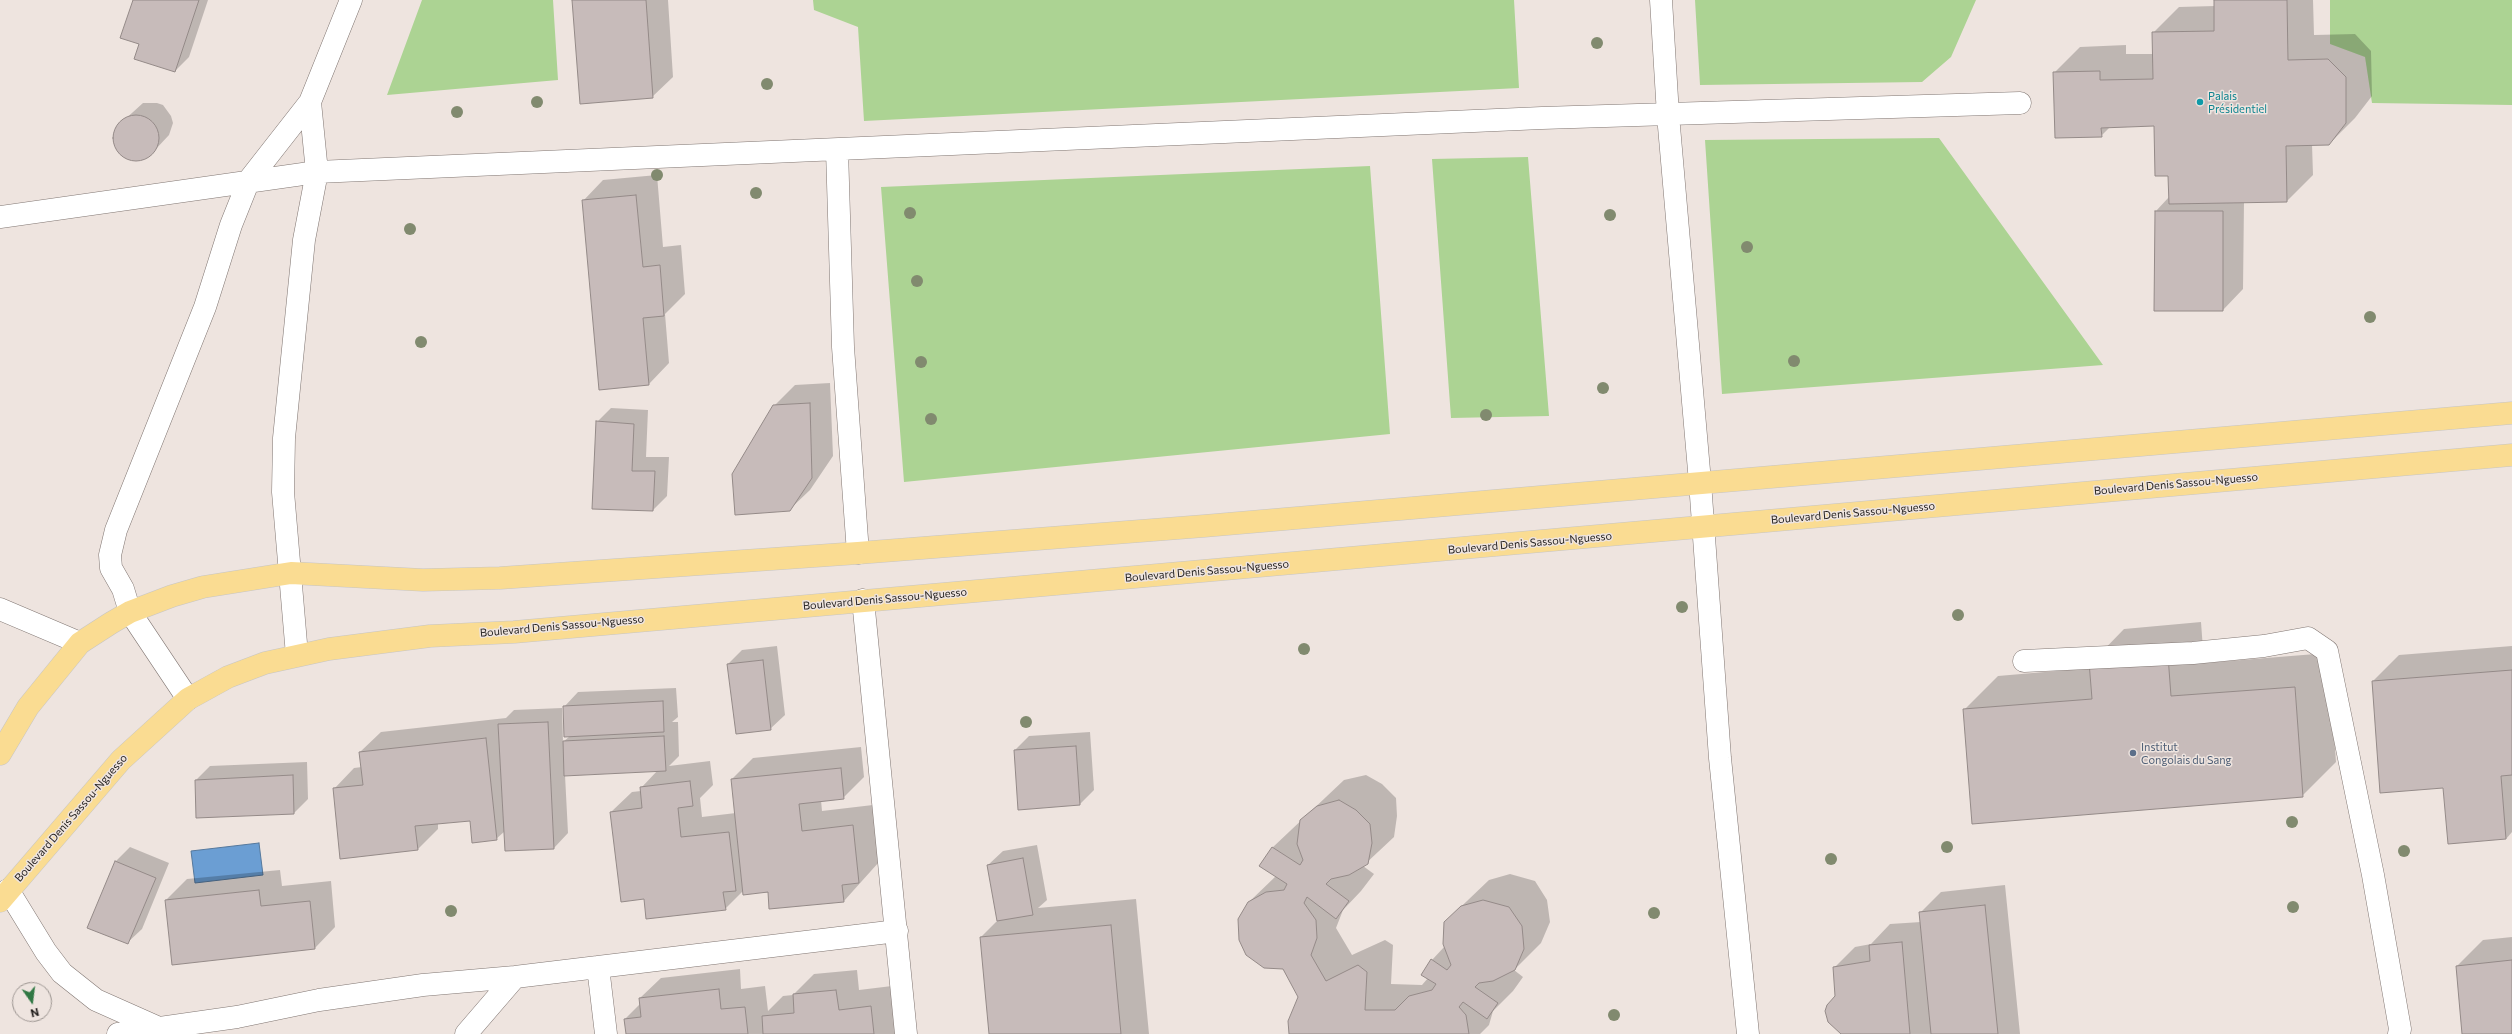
<!DOCTYPE html>
<html>
<head>
<meta charset="utf-8">
<style>
	body { margin:0 }
	#map { position:relative; width:2512px; height:1034px; overflow:hidden; background:#eee4df; font-family:Commissioner,sans-serif }
	canvas { display:block }
	.north { position:absolute; left:12px; top:982px; width:40px; height:40px; box-sizing:border-box; background:#eee4df; border:1px solid #9c9591; border-radius:50%; rotate:166deg; font-size:11px; font-weight:700; line-height:16px; text-align:center; color:#221f1d }
	.north::after { content:''; display:block; margin:auto; width:14px; height:18px; background:#307844; clip-path:polygon(50% 0,100% 100%,50% 72%,0 100%) }
</style>
</head>
<body>
<div id="map">
<canvas width="2512" height="1034"></canvas>
<div class="north">N</div>
</div>
<script>
const g = document.querySelector('canvas').getContext('2d');
g.lineJoin = 'round';
function fill(path, color) { g.fillStyle = color; g.fill(path, 'evenodd'); }
const shape = rows => new Path2D(rows.map(r => 'M' + r).join(''));
function stroke(path, color, width, dash) { g.strokeStyle = color; g.lineWidth = width; g.lineCap = dash ? 'butt' : 'round'; g.setLineDash(dash || []); g.stroke(path); }
function label(font, color, halo, rows, align = 'center') {
  g.font = font + ' Commissioner,sans-serif'; g.lineWidth = 3; g.setLineDash([]); g.textBaseline = 'middle'; g.strokeStyle = halo; g.fillStyle = color; for (const [text, x, y, turn = 0] of rows) {
    g.save(); g.translate(x, y); g.rotate((+turn || 0) * Math.PI / 180); g.textAlign = isNaN(turn) ? turn : align; if (halo) g.strokeText(text, 0, 0); g.fillText(text, 0, 0); g.restore();
  }
}
fill(shape([
	[422,0,553,0,558,80,387,95],
	[813,0,1514,0,1519,88,864,121,858,27,814,10],
	[1695,0,1976,0,1951,57,1922,82,1700,85],
	[2330,0,2512,0,2512,105,2372,103,2365,57,2330,44],
	[1939,138,2103,365,1722,394,1705,140],
	[1528,157,1549,416,1451,418,1432,159],
	[1370,166,1390,434,904,482,881,187]
]), '#acd393');
const water = shape([
	[259,843,263,875,195,883,191,851,259,843]
]);
fill(water, '#6b9ed3');
stroke(water, '#55789c', 1);
fill(shape([
	[134,0,208,0,189,57,175,71,140,43],
	[573,0,668,0,673,77,652,97],
	[2215,0,2313,0,2314,35,2355,34,2371,51,2372,96,2355,118,2329,144,2312,144,2313,175,2287,201,2244,202,2243,289,2223,310,2155,310,2156,211,2169,197,2169,175,2155,125,2111,126,2101,136,2054,73,2080,47,2126,45,2126,54,2153,54,2153,33,2179,7,2215,6],
	[143,103,157,103,163,105,171,116,173,123,169,135,155,150,144,159,129,159,117,150,114,135,122,122],
	[657,175,663,247,681,245,685,294,665,314,669,363,649,384,583,201,603,180],
	[830,383,833,456,810,490,789,510,774,406,795,385],
	[611,408,648,410,646,457,669,457,667,496,653,510,597,422],
	[2201,622,2204,663,2328,653,2336,762,2302,796,1964,710,1998,676,2091,668,2091,663,2124,629],
	[777,646,785,715,770,729,728,664,742,650],
	[2512,646,2512,832,2506,839,2444,787,2373,681,2399,655],
	[676,688,678,717,672,722,678,722,679,756,669,766,710,761,713,785,700,798,702,817,736,813,732,779,753,758,861,747,864,777,843,798,821,800,822,811,873,805,879,862,844,901,744,890,725,909,645,898,611,812,632,792,641,791,641,788,658,770,565,775,568,833,554,848,505,831,496,839,471,819,438,823,438,829,418,849,334,789,354,768,362,767,360,752,381,732,506,718,514,710,562,708,563,742,570,736,564,707,578,692],
	[1090,732,1094,790,1080,804,1015,750,1029,736],
	[307,762,308,799,294,813,196,780,210,766],
	[1366,775,1382,784,1396,798,1397,816,1394,837,1363,866,1374,874,1361,891,1343,910,1336,928,1352,955,1385,940,1393,945,1391,984,1422,985,1428,978,1422,975,1432,960,1445,946,1445,922,1489,880,1510,874,1535,881,1547,900,1550,922,1541,943,1514,970,1523,977,1513,991,1493,1011,1489,1025,1480,1034,1290,1034,1299,997,1249,902,1276,876,1272,848,1344,780],
	[1037,845,1047,900,1038,908,1136,899,1149,1034,990,1034,981,937,998,920,988,865,1003,851],
	[130,847,169,863,142,929,127,943,88,927,116,861],
	[280,870,282,886,331,881,335,927,315,948,166,900,187,879],
	[2005,885,2020,1034,1842,1034,1834,968,1855,947,1871,944,1890,924,1921,922,1920,913,1941,892],
	[2512,937,2512,1034,2463,1034,2457,966,2483,940],
	[740,969,741,989,765,986,768,1011,783,996,793,995,814,974,857,970,859,990,892,986,897,1034,627,1034,625,1019,641,1003,640,998,661,978]
]), '#0003');
const building = shape([
	[133,0,199,0,175,72,134,59,139,44,120,38,133,0],
	[572,0,646,0,653,98,580,104,572,0],
	[2214,0,2287,0,2288,60,2328,59,2346,77,2346,123,2329,145,2286,146,2287,202,2169,204,2168,176,2155,176,2154,126,2101,128,2102,137,2055,138,2053,72,2100,71,2100,80,2153,79,2152,32,2214,31,2214,0],
	'113 138a23 23 0 1 1 46 0a23 23 0 1 1-46 0Z',
	[636,195,643,267,660,265,664,316,643,318,649,385,599,390,582,200,636,195],
	[2155,211,2223,211,2223,311,2154,311,2155,211],
	[810,403,812,478,790,511,735,515,732,474,773,405,810,403],
	[596,421,634,424,632,471,655,471,653,511,592,509,596,421],
	[2168,656,2171,696,2295,687,2303,797,1972,824,1963,709,2092,699,2089,662,2168,656],
	[763,660,771,730,736,734,727,664,763,660],
	[2512,670,2512,775,2501,776,2506,839,2448,844,2443,788,2380,793,2372,681,2512,670],
	[663,701,664,732,564,737,563,706,663,701],
	[548,722,554,849,505,851,498,724,548,722],
	[664,736,666,771,564,776,563,741,664,736],
	[486,738,497,840,472,843,470,821,415,826,418,850,340,859,333,788,363,785,359,752,486,738],
	[1076,746,1080,805,1018,810,1014,750,1076,746],
	[841,768,844,799,799,804,802,831,853,825,859,883,842,885,844,902,769,909,768,892,743,895,731,779,841,768],
	[293,775,294,814,196,818,195,780,293,775],
	[690,781,693,806,678,808,681,837,729,832,736,891,723,892,726,910,646,919,644,899,621,902,610,812,642,808,640,787,690,781],
	[1339,800,1356,810,1370,824,1372,843,1368,864,1349,875,1331,879,1326,884,1349,901,1336,919,1307,897,1304,903,1316,920,1317,938,1311,955,1326,981,1358,965,1367,972,1365,1010,1395,1010,1409,996,1432,990,1436,984,1421,975,1431,959,1447,970,1451,965,1443,944,1444,922,1461,906,1483,900,1509,907,1522,926,1524,949,1515,970,1493,981,1479,983,1475,987,1498,1003,1487,1019,1463,1002,1459,1007,1466,1015,1469,1034,1289,1034,1288,1021,1298,997,1283,969,1264,968,1246,955,1239,940,1238,919,1248,902,1266,892,1284,890,1287,884,1259,866,1272,847,1300,865,1303,860,1297,844,1300,820,1317,806,1339,800],
	[1023,858,1033,915,997,921,987,865,1023,858],
	[115,861,156,878,128,944,87,928,115,861],
	[259,890,261,906,310,901,315,949,172,965,165,900,259,890],
	[1985,905,1998,1034,1931,1034,1919,912,1985,905],
	[1111,925,1121,1034,989,1034,980,937,1111,925],
	[1902,942,1910,1034,1841,1034,1828,1022,1825,1011,1827,1005,1835,996,1833,967,1870,961,1869,945,1902,942],
	[2512,960,2512,1034,2462,1034,2456,966,2512,960],
	[719,989,721,1009,745,1007,748,1034,626,1034,624,1019,641,1017,639,998,719,989],
	[836,990,839,1010,871,1006,874,1034,763,1034,762,1016,794,1013,793,994,836,990]
]);
fill(building, '#c7bbba');
stroke(building, '#948a88', 1);
const minor = shape([
	[1661,0,1668,115,1700,482,1720,758,1748,1034],
	[837,150,843,347,858,553],
	[0,217,317,172,1542,118,2020,103],
	[863,600,906,1034],
	[0,609,80,643],
	[297,655,283,492,284,438,304,240,317,172,310,102],
	[2024,661,2193,653,2264,646,2308,638,2327,651,2373,875,2400,1029,2399,1034],
	[188,699,130,612,123,589,111,568,110,555,116,530,205,307,231,225,249,180,310,102,351,0],
	[8,890,46,952,62,973,96,1000,159,1028],
	[598,967,606,1034],
	[118,1034,237,1017,319,1000,423,985,515,977,897,931],
	[466,1034,515,977]
]);
const major = shape([
	[0,754,28,707,80,643,111,623,130,612,172,596,203,587,291,573,423,580,500,578,858,553,1204,526,2512,413],
	[0,901,121,760,188,699,228,677,265,663,329,649,430,636,514,632,2512,455]
]);
stroke(minor, '#807672', 23);
stroke(major, '#c6c5c4', 23);
stroke(minor, '#fff', 22);
stroke(major, '#fadc92', 22);
g.fillStyle = '#818a6f';
for (const [x, y] of [
	[1597,43],
	[767,84],
	[537,102],
	[457,112],
	[657,175],
	[756,193],
	[910,213],
	[1610,215],
	[410,229],
	[1747,247],
	[917,281],
	[2370,317],
	[421,342],
	[1794,361],
	[921,362],
	[1603,388],
	[1486,415],
	[931,419],
	[1682,607],
	[1958,615],
	[1304,649],
	[1026,722],
	[2292,822],
	[1947,847],
	[2404,851],
	[1831,859],
	[2293,907],
	[451,911],
	[1654,913],
	[1614,1015]
]) { g.beginPath(); g.arc(x, y, 6, 0, 2 * Math.PI); g.fill(); }
for (const [x, y, r, color] of [
	[2200,102,4,"#0f9aa8"],
	[2133,753,4,"#5c6f8a"]
]) { const dot = new Path2D(); dot.arc(x, y, r, 0, 2 * Math.PI); g.fillStyle = color; g.fill(dot); stroke(dot, '#eee4df', 1.5); }
label('11px', '#0d838f', '#eee4df', [
	["Palais",2208,96],
	["Présidentiel",2208,109]
], 'left');
label('11px', '#221f1d', '#eee4df', [
	["Boulevard Denis Sassou-Nguesso",2176,484,-5],
	["Boulevard Denis Sassou-Nguesso",1853,513,-5],
	["Boulevard Denis Sassou-Nguesso",1530,543,-5],
	["Boulevard Denis Sassou-Nguesso",1207,571,-5],
	["Boulevard Denis Sassou-Nguesso",885,599,-5],
	["Boulevard Denis Sassou-Nguesso",562,626,-5],
	["Boulevard Denis Sassou-Nguesso",71,818,-49]
]);
label('11px', '#4e5e75', '#eee4df', [
	["Institut",2141,747],
	["Congolais du Sang",2141,760]
], 'left');
</script>
</body>
</html>
